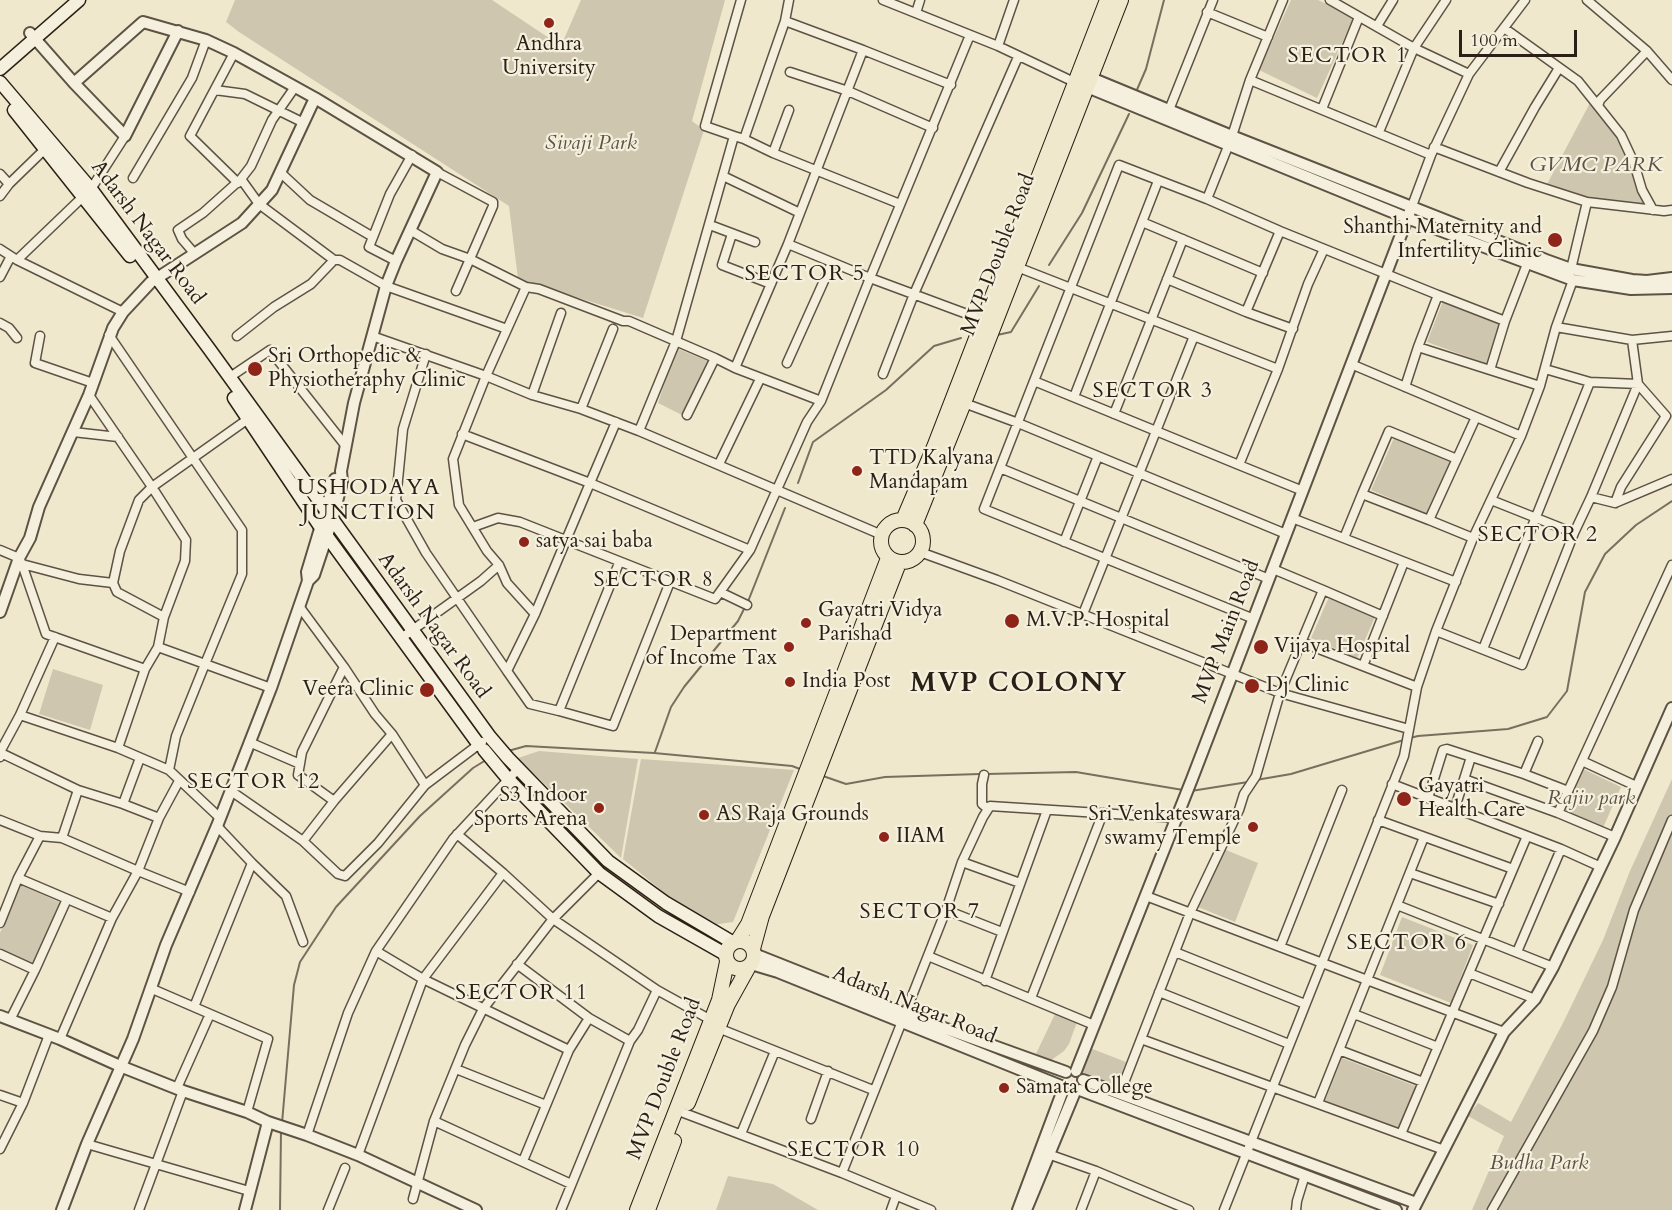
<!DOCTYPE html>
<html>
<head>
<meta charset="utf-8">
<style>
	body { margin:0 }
	#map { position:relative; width:1672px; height:1210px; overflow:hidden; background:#efe8cd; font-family:Cardo,serif }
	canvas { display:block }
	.scale { position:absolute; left:1459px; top:30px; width:118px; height:27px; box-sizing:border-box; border:3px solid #2c2016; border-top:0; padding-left:8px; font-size:18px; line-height:21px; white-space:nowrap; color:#2c2016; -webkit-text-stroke:4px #f5f0de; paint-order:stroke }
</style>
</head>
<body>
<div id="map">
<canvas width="1672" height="1210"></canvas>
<div class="scale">100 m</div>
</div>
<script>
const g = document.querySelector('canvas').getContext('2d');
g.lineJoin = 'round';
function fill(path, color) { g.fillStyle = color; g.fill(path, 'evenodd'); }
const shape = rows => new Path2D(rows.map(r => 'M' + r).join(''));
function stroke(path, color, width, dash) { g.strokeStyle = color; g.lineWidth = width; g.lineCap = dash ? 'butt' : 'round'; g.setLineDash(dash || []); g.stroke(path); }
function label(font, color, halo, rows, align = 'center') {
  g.font = font + ' Cardo,serif'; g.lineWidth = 4.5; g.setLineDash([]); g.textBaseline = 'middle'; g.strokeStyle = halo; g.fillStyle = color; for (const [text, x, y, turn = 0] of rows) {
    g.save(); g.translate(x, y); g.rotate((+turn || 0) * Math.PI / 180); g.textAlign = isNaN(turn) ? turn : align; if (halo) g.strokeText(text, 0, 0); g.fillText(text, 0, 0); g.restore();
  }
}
fill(shape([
	[235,0,492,0,561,46,581,0,725,0,692,121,704,130,643,318,518,279,509,206,239,32,226,22],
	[1291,0,1318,0,1354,17,1317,98,1259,70],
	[1591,101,1619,135,1650,209,1594,200,1546,186],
	[1443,301,1502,323,1487,364,1427,342],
	[676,348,710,362,684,416,658,403],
	[1394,438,1451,462,1429,515,1371,490],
	[1329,597,1375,617,1357,658,1311,638],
	[53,669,103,685,90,730,39,714],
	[539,751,638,759,621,858,518,758],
	[641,759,794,770,733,922,705,926,623,859],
	[1581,768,1621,787,1602,830,1561,812],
	[1672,779,1672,1210,1472,1210,1504,1136,1468,1116,1478,1103,1511,1122,1564,1021,1603,940,1630,871],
	[1221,848,1258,863,1235,922,1198,907],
	[21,885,61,903,34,966,0,951,0,933],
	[1402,917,1473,945,1451,1003,1380,975],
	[1055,1014,1077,1022,1069,1044,1064,1051,1050,1061,1035,1056],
	[1090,1048,1126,1062,1114,1092,1078,1078],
	[1342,1058,1418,1087,1402,1130,1325,1101],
	[728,1176,773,1184,818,1210,716,1210]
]), '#cec6ae');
stroke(shape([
	[1136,92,1146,69,1164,0],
	[1049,265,1082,213,1129,114],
	[997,335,1011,332,1039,286],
	[798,483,813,442,886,390,934,346,961,338],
	[1410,738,1418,736,1508,729,1547,717,1567,691,1585,592,1605,554,1636,525,1672,501],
	[508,751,526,746,654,753,792,766,800,769],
	[655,752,671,707,684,687,738,621,749,599,785,508],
	[986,774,1076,772,1183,790],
	[823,776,846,784,885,777,980,774],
	[1256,780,1291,774,1404,740],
	[1191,791,1248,782],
	[282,1123,294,985,300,962,336,907,420,816,473,768,486,760],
	[280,1210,281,1131]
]), '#796f5f', 2);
const minor = shape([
	[883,0,998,46,1074,82],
	[1330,0,1414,48,1469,74,1431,155,1412,206],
	[1587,0,1647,51,1672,80],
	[1207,12,1268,37],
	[916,13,920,0],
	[785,21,863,50],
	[1377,26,1393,0],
	[1504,28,1578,81,1598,106],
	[970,35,870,278,821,401,735,368,788,244,870,278,983,320],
	[998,46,1014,0],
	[1647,51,1600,100,1598,106,1621,135,1634,163,1642,190,1653,210],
	[234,53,190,136,238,183],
	[790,72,848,91,933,128],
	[1469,74,1525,0],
	[1250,80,1431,155],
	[215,90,245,94,304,123],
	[1322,109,1359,17],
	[1169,110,1213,0],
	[1379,132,1414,48,1446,0],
	[734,136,705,126,741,0],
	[1232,136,1250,80,1283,0],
	[744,139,773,153,900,204],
	[1434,147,1528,183,1587,202,1664,211,1672,210],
	[773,153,789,110],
	[437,172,493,202,493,206,456,291],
	[1499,172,1535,107,1559,68],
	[281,173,310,200,373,237],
	[0,174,9,184],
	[723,176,800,213],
	[133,178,192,78,206,40],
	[241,179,259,204,334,260],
	[0,196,9,184,45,149],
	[1207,199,1229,144],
	[1142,222,1263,273],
	[710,225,755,242],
	[410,230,442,249,470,259,526,287,539,289,623,321,629,321,715,358,735,368],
	[732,234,722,265,771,284],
	[788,244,863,50,951,85],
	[0,249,17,260,123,312],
	[1324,249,1308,284,1278,369,1239,465,1034,381,1119,165,1207,199,1280,231,1438,295,1418,347,1540,386],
	[194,253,182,239,178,230,203,213,241,179,251,166,272,120,295,87],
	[17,260,91,189,125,136],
	[396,261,369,247,390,194,412,155],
	[1017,267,1278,369],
	[1571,269,1587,202],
	[0,277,11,256],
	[1167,279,1246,312,1293,329],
	[526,287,486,376,453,459,459,505,487,551,499,565,507,583,535,614],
	[1438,295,1505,321,1527,264],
	[1246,312,1280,231],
	[0,323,9,328,17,338],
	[1556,327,1632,340,1672,336],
	[109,335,242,530,242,574,205,664,158,647],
	[40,336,35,363,93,383],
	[237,336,274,307,311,284,334,260,340,260,386,286,507,329],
	[372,336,486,376,532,395,581,409,639,431,882,535],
	[426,354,403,429,396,500,426,553,507,671],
	[787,363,832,263],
	[1351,364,1521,436],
	[1545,369,1590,382],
	[1490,370,1505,321],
	[883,374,914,294,1018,57],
	[230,377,270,350,345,445],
	[1034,381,984,509,1254,619],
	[1405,387,1418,347],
	[89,395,152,487,248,419],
	[532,395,561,313],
	[1074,397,1158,181],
	[964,403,1018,423,1286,534],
	[581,409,613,329],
	[1114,414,1183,239],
	[687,415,715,358],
	[616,422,590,483,750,550],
	[639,431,676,341,734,136,744,139,785,21,789,0],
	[73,432,118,437],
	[462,434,590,483,535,614,507,671,530,704,559,711,619,563],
	[719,464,760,379],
	[1239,465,1303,491],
	[1000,468,1269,579],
	[1362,494,1389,431,1457,459],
	[1615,503,1672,479],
	[1292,518,1456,582],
	[1429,520,1473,538],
	[473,527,498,518,520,522,715,599,750,550,807,422,821,401],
	[1574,533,1591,497,1638,384,1632,340],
	[1344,538,1362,494,1429,520,1476,417],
	[1064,542,1098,456],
	[0,550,19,558,22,564,79,579,113,583],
	[920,552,997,580,1280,693,1323,590,1273,569],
	[22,564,46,634,145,669],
	[1323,590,1383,616],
	[720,592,747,605],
	[299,606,344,667,375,714,392,734,425,785],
	[1083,614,1194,336],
	[1436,631,1522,665,1574,533,1491,500],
	[400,639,481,581,499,565],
	[1301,642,1417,687],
	[1483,649,1590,382,1638,384,1666,416,1621,487,1615,503,1591,497],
	[1363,666,1404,562],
	[344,667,302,752,298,775,334,801,392,734],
	[559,711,613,726,670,582],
	[20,715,55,637],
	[249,742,300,764],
	[118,748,169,770,220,818],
	[0,752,20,715,118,748,145,669,158,647,164,617,117,592,113,583,120,551,139,500,152,487,186,540,185,561,164,617],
	[0,757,1,753,78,790],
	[1582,761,1636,786],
	[169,770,176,736,205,664,271,688],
	[1524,774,1568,791],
	[984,775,982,784,982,804,988,809],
	[1464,779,1558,813,1615,837],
	[179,781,159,818,138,871,190,892],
	[1392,784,1561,849,1601,867],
	[231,791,303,841,334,801],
	[1428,798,1443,750,1447,749,1524,774,1538,741],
	[123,804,159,818],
	[1455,808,1471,757],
	[1558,813,1672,565],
	[0,820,40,836,18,878,0,923],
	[1378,820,1513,869],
	[457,834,503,873,553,919,657,990,711,1020],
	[40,836,62,838],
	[303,841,338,874,345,876,378,843,425,785,482,742],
	[962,862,1020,883],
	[252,863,286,896,303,942],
	[1410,873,1499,904],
	[18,878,112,918],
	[1146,896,1504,1032],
	[1397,905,1553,967],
	[946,910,1002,932],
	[1280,947,1342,790],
	[376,951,423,979,569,1050],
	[1175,952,1305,1004],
	[1517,952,1561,849],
	[0,954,35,970,67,899],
	[928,956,1094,1025],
	[517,964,589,1018,630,1041,561,1210],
	[1469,973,1535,999],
	[985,981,1047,810],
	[150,988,268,1039,247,1112],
	[1159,992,1289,1044],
	[1031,998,1103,813],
	[194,1007,252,863,217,826],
	[1354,1014,1438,1047],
	[10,1020,35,970],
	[718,1028,873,1090],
	[60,1039,112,918,138,871,62,838,78,790,123,804,140,758],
	[1141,1039,1444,1150],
	[630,1041,638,1030,657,990],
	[1339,1050,1423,1082],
	[456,1069,546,1105],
	[177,1088,210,1014],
	[1120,1093,1190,913,1239,810,1244,794,1256,776,1280,693,1409,729],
	[0,1095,23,1103],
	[1318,1103,1424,837],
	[676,1110,842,1173,931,1210],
	[811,1119,828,1071],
	[434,1121,571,1184],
	[741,1134,775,1051],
	[1401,1134,1527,836],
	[307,1135,348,1013,376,951,453,839,518,769],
	[87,1144,249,1191],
	[0,1149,23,1103,49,1035],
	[1048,1154,1096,1171,1189,1210],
	[358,1155,423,979,503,873],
	[523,1161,569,1050,589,1018],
	[842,1173,946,910,962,862,983,817,990,806,1177,818],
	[413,1199,434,1121,465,1045,483,1009,553,919,599,873],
	[139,1210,183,1091],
	[328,1210,345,1168],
	[891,1210,896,1196],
	[1081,1210,1096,1171],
	[1224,1210,1404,756,1417,687,1436,631,1473,538,1521,436,1540,386,1556,327,1573,280],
	[1296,1210,1297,1201,1305,1175],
	[1492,1210,1593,1031,1612,987,1634,910,1672,820]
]);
const tertiary = shape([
	[30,33,74,83,125,136,178,31],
	[1084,75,1232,136,1546,260,1571,269,1632,280,1647,281,1672,278],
	[74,83,143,22,206,40,234,53,315,98,437,172,396,261,386,286,354,403,341,471,342,482,332,521,314,575,308,581],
	[1080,84,1407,218,1573,280,1631,289,1672,288],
	[0,612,19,558,30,538,39,507,89,395,113,328,123,312,151,282,242,223,272,190,315,98],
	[754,954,905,1014,1066,1072],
	[751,964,778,972,1061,1086],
	[0,1016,60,1039,120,1066,183,1091,247,1112,268,1122,245,1210],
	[1076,1071,1192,779,1412,206],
	[1083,1080,1416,1203],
	[1080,1090,1396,1210],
	[268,1122,307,1135,358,1155,476,1210],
	[62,1210,87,1144,133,1039,166,945,217,826,271,688,308,581,307,572,335,479],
	[1018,1210,1063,1090],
	[1026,1210,1074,1094],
	[1413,1210,1504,1032,1535,999,1553,967,1615,837,1672,708]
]);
const secondary = shape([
	[0,69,79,0],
	[0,82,91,189,210,350,490,737,508,758,608,861,666,903,732,942],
	[14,110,130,256],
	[234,398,321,528,479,745],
	[308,486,321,488,333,485],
	[484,750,508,779,599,873,658,916,725,954]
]);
const primary = shape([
	'881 541a21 21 0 1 1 42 0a21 21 0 1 1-42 0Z',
	[903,520,934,447,1107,0],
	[915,525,964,403,1121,0],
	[738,940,748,924,888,558],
	'726 955a14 14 0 1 1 28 0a14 14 0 1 1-28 0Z',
	[753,949,762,916,899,563],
	[688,1103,728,1004,748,968],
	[637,1210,719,1000,727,962],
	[648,1210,674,1141]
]);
stroke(minor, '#5d5244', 11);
stroke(tertiary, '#5d5244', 14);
stroke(secondary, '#2c2016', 15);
stroke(primary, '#2c2016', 16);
stroke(minor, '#f5f0de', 8);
stroke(tertiary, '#f5f0de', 10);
stroke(secondary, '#f5f0de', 12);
stroke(primary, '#efe8cd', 14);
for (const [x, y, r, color] of [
	[549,23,6,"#8f2418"],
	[1555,240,8,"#8f2418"],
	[255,369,8,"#8f2418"],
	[857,471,6,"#8f2418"],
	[524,542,6,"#8f2418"],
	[1012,621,8,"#8f2418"],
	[806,623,6,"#8f2418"],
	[789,647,6,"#8f2418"],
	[1261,647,8,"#8f2418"],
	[790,682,6,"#8f2418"],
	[1252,686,8,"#8f2418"],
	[427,690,8,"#8f2418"],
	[1404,799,8,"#8f2418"],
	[599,808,6,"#8f2418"],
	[704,815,6,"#8f2418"],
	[1253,827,6,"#8f2418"],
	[884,837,6,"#8f2418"],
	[1004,1088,6,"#8f2418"]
]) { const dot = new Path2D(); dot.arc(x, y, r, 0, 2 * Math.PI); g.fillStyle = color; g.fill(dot); stroke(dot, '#f5f0de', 2); }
label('21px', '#2c2016', '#f5f0de', [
	["Andhra",549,45,"center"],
	["University",549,69,"center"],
	["Shanthi Maternity and",1542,228,"right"],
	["Infertility Clinic",1542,252,"right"],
	["Sri Orthopedic &",268,357],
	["Physiotheraphy Clinic",268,381],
	["TTD Kalyana",869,459],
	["Mandapam",869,483],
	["satya sai baba",536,542],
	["Gayatri Vidya",818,611],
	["Parishad",818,635],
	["M.V.P. Hospital",1026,621],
	["Department",777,635,"right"],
	["of Income Tax",777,659,"right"],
	["Vijaya Hospital",1274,647],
	["India Post",802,682],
	["Dj Clinic",1266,686],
	["Veera Clinic",414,690,"right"],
	["Gayatri",1418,787],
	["Health Care",1418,811],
	["S3 Indoor",587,796,"right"],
	["Sports Arena",587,820,"right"],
	["AS Raja Grounds",716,815],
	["Sri Venkateswara",1241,815,"right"],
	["swamy Temple",1241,839,"right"],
	["IIAM",896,837],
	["Samata College",1016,1088]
], 'left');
label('italic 21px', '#5d5244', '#f5f0de', [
	["Sivaji Park",591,144],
	["GVMC PARK",1596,166],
	["Rajiv park",1591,799],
	["Budha Park",1539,1164]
]);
label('21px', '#2c2016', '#f5f0de', [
	["Adarsh Nagar Road",147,233,53],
	["MVP Double Road",999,255,-69],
	["Adarsh Nagar Road",433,626,54],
	["MVP Main Road",1227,632,-69],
	["Adarsh Nagar Road",914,1006,22],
	["MVP Double Road",665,1079,-69]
]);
g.letterSpacing = '1.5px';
label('22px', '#2c2016', '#f5f0de', [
	["SECTOR 1",1348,57],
	["SECTOR 5",805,275],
	["SECTOR 3",1153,392],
	["USHODAYA",369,489],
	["JUNCTION",369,514],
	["SECTOR 2",1538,536],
	["SECTOR 8",654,581],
	["SECTOR 12",254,783],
	["SECTOR 7",920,913],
	["SECTOR 6",1407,944],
	["SECTOR 11",522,994],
	["SECTOR 10",854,1151]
]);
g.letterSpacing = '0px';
g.letterSpacing = '1.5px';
label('bold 27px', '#2c2016', '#f5f0de', [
	["MVP COLONY",1019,685]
]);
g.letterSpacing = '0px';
</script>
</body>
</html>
